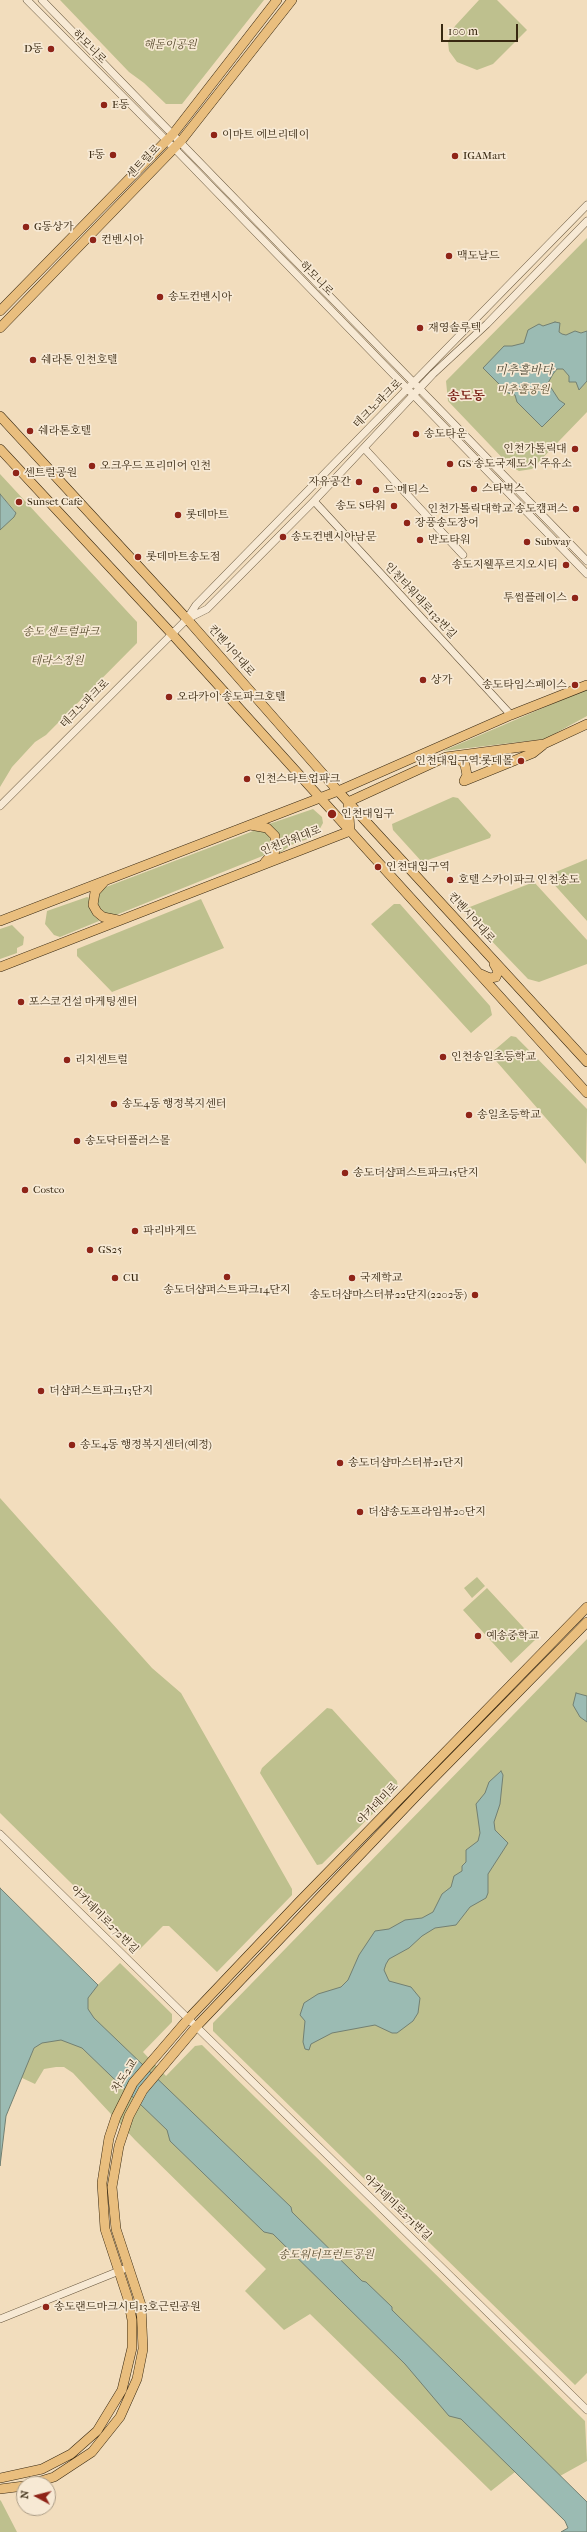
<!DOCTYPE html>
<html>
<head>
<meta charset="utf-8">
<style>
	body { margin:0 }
	#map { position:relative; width:587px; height:2532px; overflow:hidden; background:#f2ddbd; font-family:"IM FELL French Canon",serif }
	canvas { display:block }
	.north { position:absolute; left:16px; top:2476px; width:40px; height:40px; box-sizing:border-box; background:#f7e9d4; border:1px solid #ab9c86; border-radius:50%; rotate:277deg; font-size:11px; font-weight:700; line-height:16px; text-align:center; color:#382811 }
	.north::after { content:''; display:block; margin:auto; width:14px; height:18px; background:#8f2418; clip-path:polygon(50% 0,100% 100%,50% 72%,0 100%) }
	.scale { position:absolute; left:441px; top:24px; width:77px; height:18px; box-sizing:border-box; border:2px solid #382811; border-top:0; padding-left:5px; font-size:12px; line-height:14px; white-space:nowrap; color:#382811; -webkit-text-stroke:3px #f7e9d4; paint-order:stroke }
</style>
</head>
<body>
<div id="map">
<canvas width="587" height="2532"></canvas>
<div class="north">N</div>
<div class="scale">100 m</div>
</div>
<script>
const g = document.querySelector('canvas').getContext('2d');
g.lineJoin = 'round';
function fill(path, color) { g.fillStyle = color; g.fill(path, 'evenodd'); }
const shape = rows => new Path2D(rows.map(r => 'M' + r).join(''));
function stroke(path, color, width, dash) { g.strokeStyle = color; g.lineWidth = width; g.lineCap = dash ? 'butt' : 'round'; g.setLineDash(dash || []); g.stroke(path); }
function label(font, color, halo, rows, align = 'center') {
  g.font = font + ' "IM FELL French Canon","Noto Serif KR",serif'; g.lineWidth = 3.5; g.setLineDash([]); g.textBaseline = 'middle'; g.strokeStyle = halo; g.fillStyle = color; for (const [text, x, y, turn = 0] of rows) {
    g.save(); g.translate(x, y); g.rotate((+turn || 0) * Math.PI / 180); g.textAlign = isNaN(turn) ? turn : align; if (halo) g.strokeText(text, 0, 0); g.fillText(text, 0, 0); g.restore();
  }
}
fill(shape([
	[60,0,264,0,182,104,166,104,144,83,129,72],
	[479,0,497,0,527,30,493,64,477,70,457,62,449,51,448,42,455,26],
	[587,238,587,412,532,469,519,471,510,466,448,401,446,381],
	[0,474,137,622,137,643,46,735,35,742,12,767,0,787,0,530,15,511,0,494],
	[587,689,587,716,545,739,443,751],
	[453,797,458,798,491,835,490,838,422,862,393,830,392,824],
	[313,809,322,817,323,823,316,836,291,845,281,852,278,851,269,824],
	[256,830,263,831,269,836,271,843,265,855,116,915,104,914,98,909,97,894,106,887],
	[587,859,587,921,551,881,551,874],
	[534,882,587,940,587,964,539,982,528,979,462,910],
	[87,897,90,898,99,921,60,937,54,935,45,924,47,911],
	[201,899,224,948,112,992,77,956,77,949],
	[394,904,400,904,490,1006,492,1015,471,1033,371,924],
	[12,925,24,937,23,945,17,948,17,953,0,959,0,929],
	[511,1036,516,1037,587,1109,586,1164,490,1054],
	[0,1498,152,1668,181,1693,292,1889,292,1895,217,1972,169,1926,163,1926,139,1950,0,1813],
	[477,1577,485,1586,472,1598,464,1588],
	[487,1588,535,1640,511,1663,463,1610],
	[587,1639,587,2373,575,2385,213,2031,213,2023],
	[327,1708,332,1709,397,1781,398,1789,322,1864,317,1865,260,1773,262,1768],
	[120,1963,172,2014,172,2022,143,2052,166,2076,195,2046,202,2045,585,2421,587,2461,560,2476,584,2500,565,2521,515,2472,491,2491,310,2314,284,2330,245,2291,266,2269,135,2140,73,2073,64,2067,56,2067,44,2069,35,2084,20,2077,34,2048],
	[0,2500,1,2501,17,2532,0,2532]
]), '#bec08e');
const water = shape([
	[555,322,560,323,559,332,562,334,566,335,575,331,581,333,587,331,587,381,579,390,576,382,569,382,569,376,563,369,557,369,553,374,548,383,559,400,565,404,542,427,517,402,515,395,508,393,483,368,504,346,512,346,524,343,528,330,539,324,543,326,555,322],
	[0,494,16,513,14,517,0,530,0,494],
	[576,1693,587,1696,587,1722,580,1717,573,1705,576,1693],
	[501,1771,503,1775,500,1804,494,1822,495,1830,508,1843,488,1874,488,1893,486,1898,470,1907,456,1925,435,1928,422,1936,409,1948,389,1959,386,1964,384,1970,389,1981,411,1987,420,1998,418,2013,413,2021,397,2033,392,2033,375,2025,332,2033,311,2044,309,2050,305,2049,303,2042,305,2021,300,2015,304,2003,318,1994,341,1987,348,1980,359,1955,375,1931,389,1929,405,1920,422,1918,433,1912,442,1894,451,1887,454,1876,462,1871,462,1866,466,1862,466,1850,478,1841,480,1833,476,1804,485,1793,489,1782,501,1771],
	[0,1888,98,1985,88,1998,88,2009,94,2018,291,2207,292,2212,362,2281,366,2282,392,2307,392,2310,587,2502,587,2532,561,2532,568,2528,565,2521,461,2419,449,2416,405,2364,273,2234,264,2232,170,2141,167,2130,82,2048,61,2040,42,2043,34,2048,6,2116,0,2166,0,1888]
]);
fill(water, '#9bbbb3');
stroke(water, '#738072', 1);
const minor = shape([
	[27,0,174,148,587,574],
	[42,0,587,561],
	[364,448,463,555],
	[314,501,511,715],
	[187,619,207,609,314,501,433,374,487,324,587,221],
	[0,806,187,619,196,605,587,205],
	[0,1834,587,2410],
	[0,2319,129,2267]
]);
const major = shape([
	[0,311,173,134,277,0],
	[0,328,181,141,292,0],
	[0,416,187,619,338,791,587,1062],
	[0,449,172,634,587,1093],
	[448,757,462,761,465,765,467,775,464,781],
	[464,781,533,753,543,745],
	[250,825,267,828,275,836,275,851,265,862],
	[104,882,95,892,93,905,97,912,103,917,118,920],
	[0,921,338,791,511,715,587,685],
	[0,967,350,831,348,802,446,757,544,744,587,724],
	[481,974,490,978,496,977,498,971,494,964],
	[0,2478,42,2469,71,2454,97,2431,122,2390,132,2348,132,2320,128,2299,105,2229,102,2183,109,2138,116,2117,133,2083,188,2019,298,1903,587,1607],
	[31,2484,54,2477,92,2452,120,2417,137,2379,143,2349,141,2305,116,2229,112,2187,119,2146,129,2116,143,2090,196,2027,422,1790,587,1622],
	[0,2489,24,2486]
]);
stroke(minor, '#66553c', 8);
stroke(major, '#382811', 10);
stroke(minor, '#f7e9d4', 7);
stroke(major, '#e9be7e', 9);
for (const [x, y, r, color] of [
	[51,49,4,"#8f2418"],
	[104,105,4,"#8f2418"],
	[214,135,4,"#8f2418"],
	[113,155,4,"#8f2418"],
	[455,156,4,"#8f2418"],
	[26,227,4,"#8f2418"],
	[93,240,4,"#8f2418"],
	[449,256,4,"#8f2418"],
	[160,297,4,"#8f2418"],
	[420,328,4,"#8f2418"],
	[33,360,4,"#8f2418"],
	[30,431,4,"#8f2418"],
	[416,434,4,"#8f2418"],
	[575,449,4,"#8f2418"],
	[450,464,4,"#8f2418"],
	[92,466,4,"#8f2418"],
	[16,473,4,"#8f2418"],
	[359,482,4,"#8f2418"],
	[474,489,4,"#8f2418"],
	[376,490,4,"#8f2418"],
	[19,502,4,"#8f2418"],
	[394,506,4,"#8f2418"],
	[576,509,4,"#8f2418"],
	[178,515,4,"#8f2418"],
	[407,523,4,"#8f2418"],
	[283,537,4,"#8f2418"],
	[420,540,4,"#8f2418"],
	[527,542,4,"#8f2418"],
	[138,557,4,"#8f2418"],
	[566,565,4,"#8f2418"],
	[575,598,4,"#8f2418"],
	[423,680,4,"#8f2418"],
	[575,685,4,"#8f2418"],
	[169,697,4,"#8f2418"],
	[521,761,4,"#8f2418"],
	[247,779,4,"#8f2418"],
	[332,814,5,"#8f2418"],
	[378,867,4,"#8f2418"],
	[450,880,4,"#8f2418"],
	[21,1002,4,"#8f2418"],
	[443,1057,4,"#8f2418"],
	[67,1060,4,"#8f2418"],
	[114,1104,4,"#8f2418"],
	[469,1115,4,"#8f2418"],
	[77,1141,4,"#8f2418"],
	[345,1173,4,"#8f2418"],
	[25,1190,4,"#8f2418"],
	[135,1231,4,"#8f2418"],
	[90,1250,4,"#8f2418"],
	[227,1277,4,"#8f2418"],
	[115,1278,4,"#8f2418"],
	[352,1278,4,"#8f2418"],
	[475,1295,4,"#8f2418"],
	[41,1391,4,"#8f2418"],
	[72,1445,4,"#8f2418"],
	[340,1463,4,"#8f2418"],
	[360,1512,4,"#8f2418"],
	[478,1636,4,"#8f2418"],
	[46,2307,4,"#8f2418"]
]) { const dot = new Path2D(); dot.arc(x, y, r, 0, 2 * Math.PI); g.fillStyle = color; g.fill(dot); stroke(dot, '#f7e9d4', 1.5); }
label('italic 11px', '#5a4e30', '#f7e9d4', [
	["해돋이공원",170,45],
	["미추홀공원",523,390],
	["송도 센트럴파크",61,632],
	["테라스정원",57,661],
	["송도워터프런트공원",326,2255]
]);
label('11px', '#382811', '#f7e9d4', [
	["하모니로",89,47,45],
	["센트럴로",144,162,-46],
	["하모니로",316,279,46],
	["테크노파크로",378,404,-45],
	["인천타워대로132번길",420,601,47],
	["컨벤시아대로",231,651,49],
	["테크노파크로",85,704,-45],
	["인천타워대로",291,841,-21],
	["컨벤시아대로",471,918,48],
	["아카데미로",378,1804,-46],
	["아카데미로272번길",104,1920,45],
	["차도2교",125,2076,-57],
	["아카데미로271번길",397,2208,44]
]);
label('11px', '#382811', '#f7e9d4', [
	["D동",43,49,"right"],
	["E동",112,105],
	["이마트 에브리데이",222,135],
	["F동",105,155,"right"],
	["IGAMart",463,156],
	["G동상가",34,227],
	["컨벤시아",101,240],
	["맥도날드",457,256],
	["송도컨벤시아",168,297],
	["재영솔루텍",428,328],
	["쉐라톤 인천호텔",41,360],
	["쉐라톤호텔",38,431],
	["송도타운",424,434],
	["인천가톨릭대",567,449,"right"],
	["GS 송도국제도시 주유소",458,464],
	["오크우드 프리미어 인천",100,466],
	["센트럴공원",24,473],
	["자유공간",351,482,"right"],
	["스타벅스",482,489],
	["드 메티스",384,490],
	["Sunset Cafe",27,502],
	["송도 S타워",386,506,"right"],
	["인천가톨릭대학교 송도캠퍼스",568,509,"right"],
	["롯데마트",186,515],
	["장풍송도장어",415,523],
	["송도컨벤시아남문",291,537],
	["반도타워",428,540],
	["Subway",535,542],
	["롯데마트송도점",146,557],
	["송도지웰푸르지오시티",558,565,"right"],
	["투썸플레이스",567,598,"right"],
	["상가",431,680],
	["송도타임스페이스",567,685,"right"],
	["오라카이 송도파크호텔",177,697],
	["인천대입구역.롯데몰",513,761,"right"],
	["인천스타트업파크",255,779],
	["인천대입구",341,814],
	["인천대입구역",386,867],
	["호텔 스카이파크 인천송도",458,880],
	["포스코건설 마케팅센터",29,1002],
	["인천송일초등학교",451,1057],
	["리치센트럴",75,1060],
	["송도4동 행정복지센터",122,1104],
	["송일초등학교",477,1115],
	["송도닥터플러스몰",85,1141],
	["송도더샵퍼스트파크15단지",353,1173],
	["Costco",33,1190],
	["파리바게뜨",143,1231],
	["GS25",98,1250],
	["CU",123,1278],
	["국제학교",360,1278],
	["송도더샵퍼스트파크14단지",227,1290,"center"],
	["송도더샵마스터뷰22단지(2202동)",467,1295,"right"],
	["더샵퍼스트파크13단지",49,1391],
	["송도4동 행정복지센터(예정)",80,1445],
	["송도더샵마스터뷰21단지",348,1463],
	["더샵송도프라임뷰20단지",368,1512],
	["예송중학교",486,1636],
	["송도랜드마크시티13호근린공원",54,2307]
], 'left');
label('italic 12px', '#514d3a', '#f7e9d4', [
	["미추홀바다",524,371]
]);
label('bold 13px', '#7a1f14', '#f7e9d4', [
	["송도동",466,397]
]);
</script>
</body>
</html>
